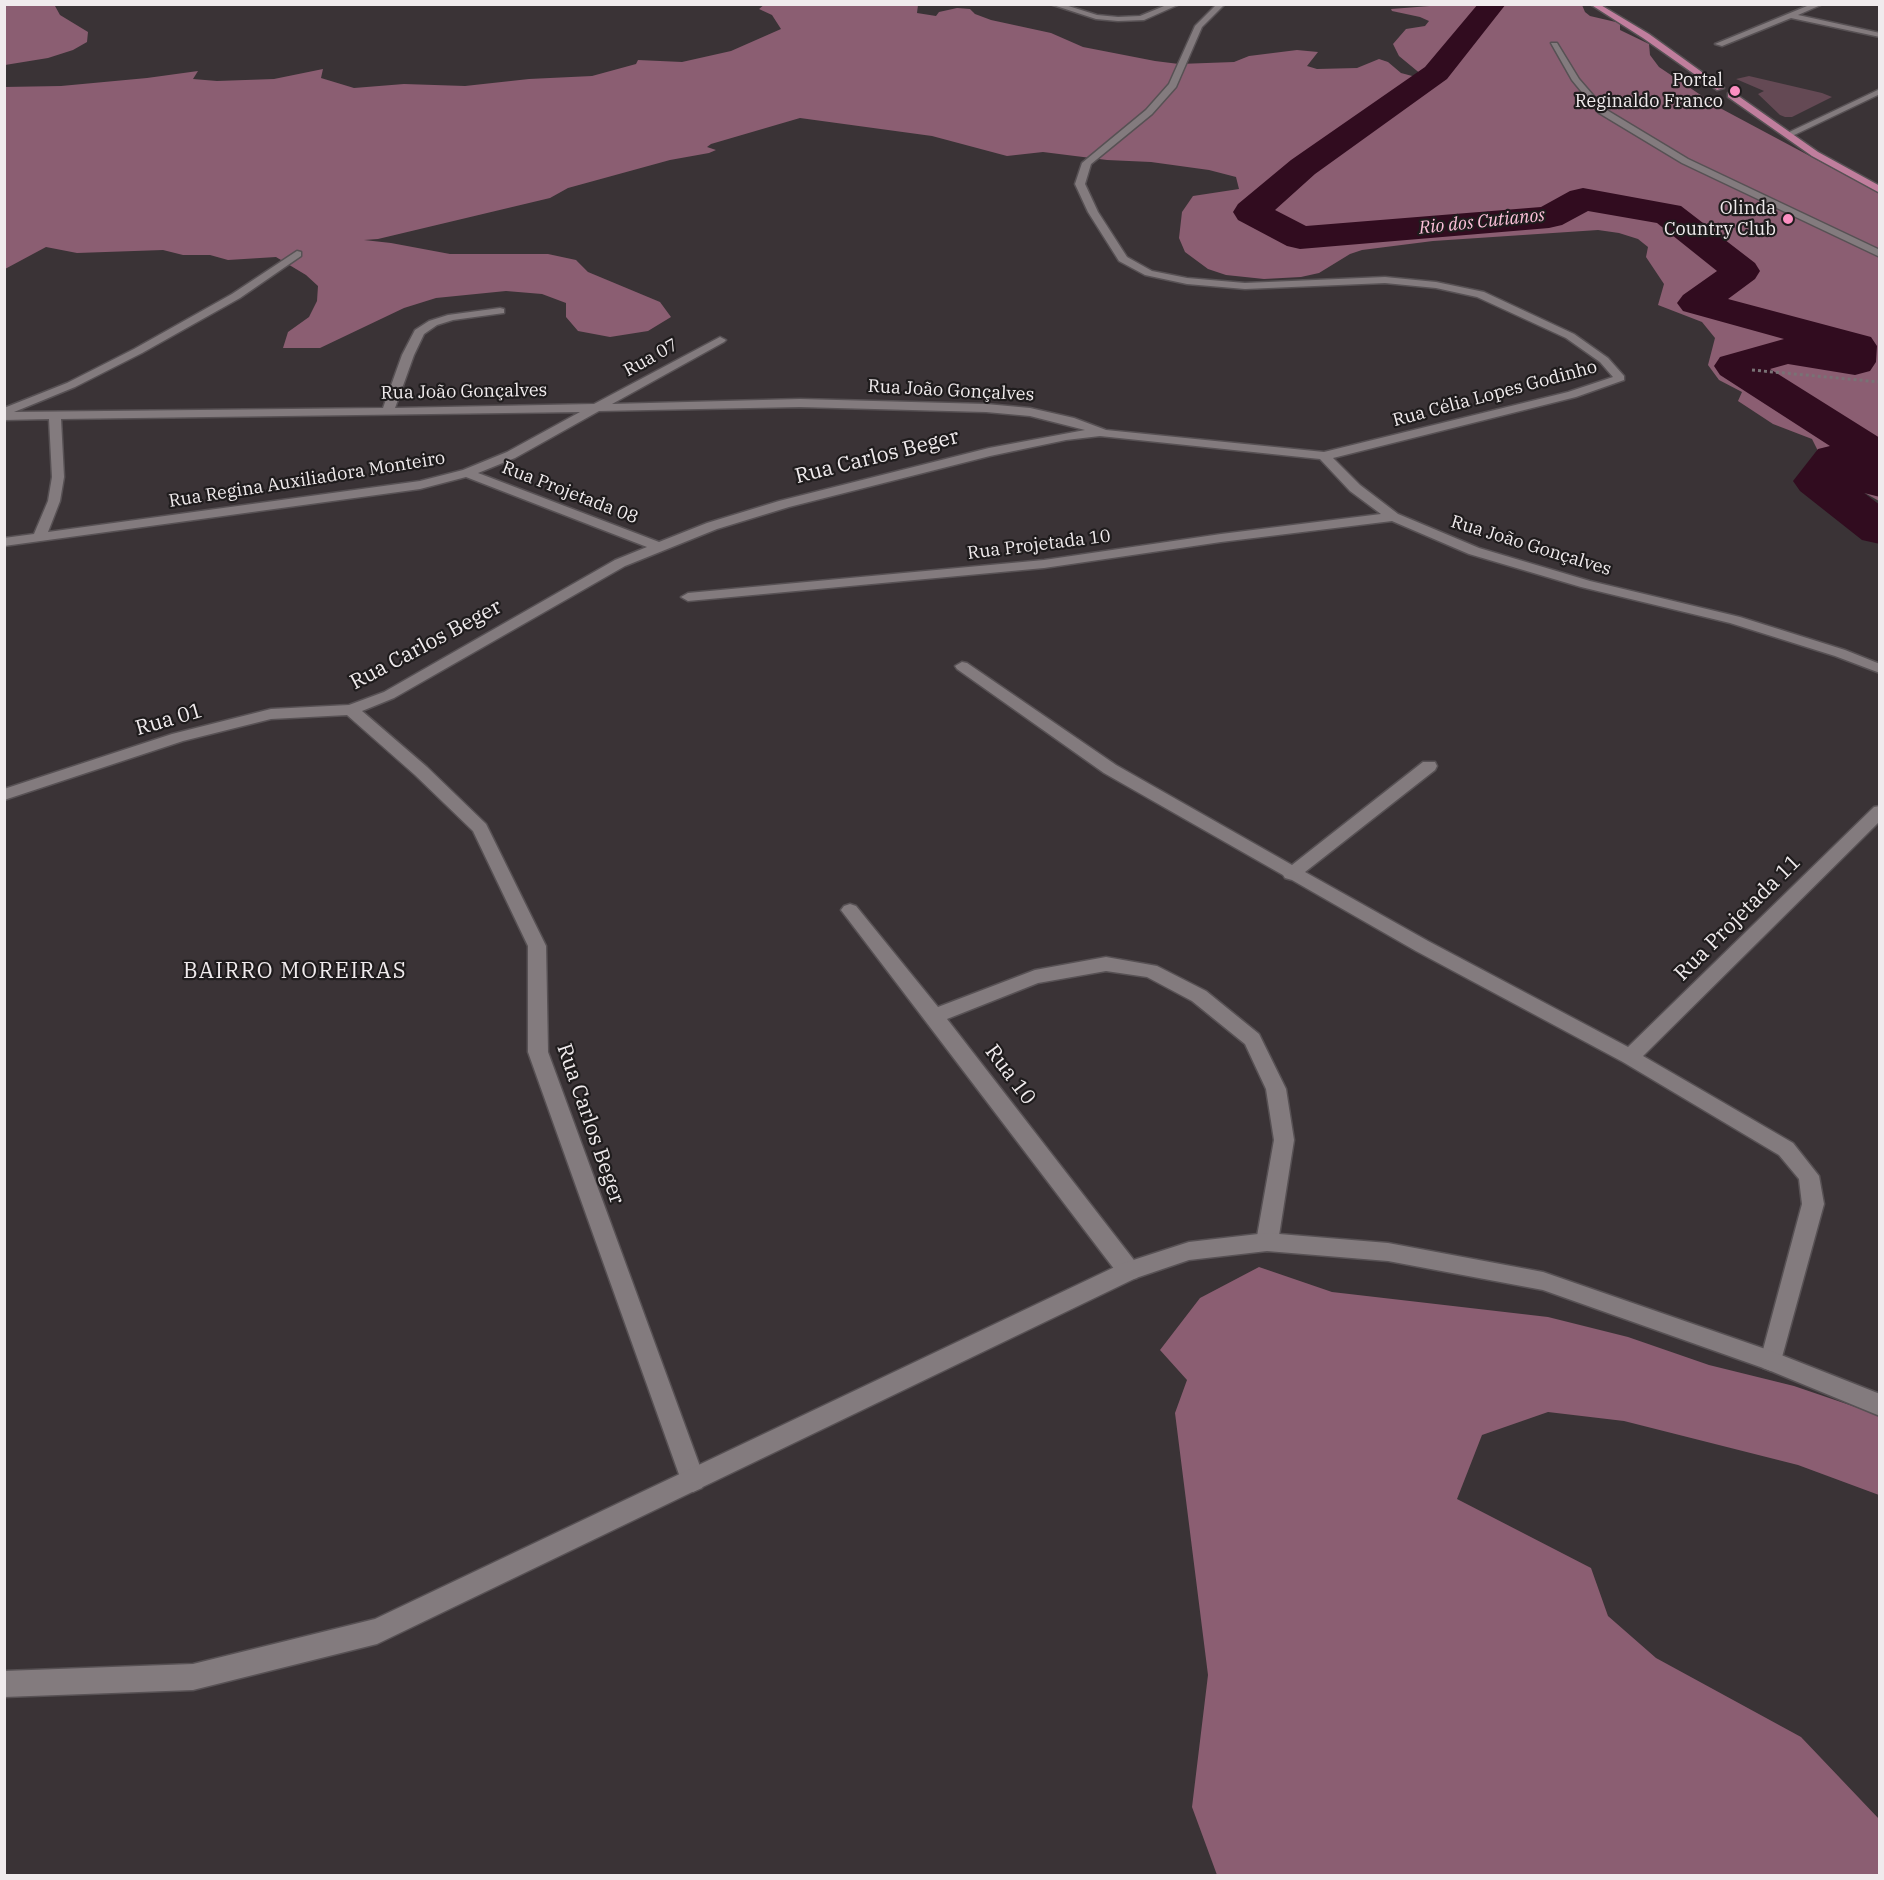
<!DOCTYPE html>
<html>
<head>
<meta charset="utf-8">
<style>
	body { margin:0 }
	#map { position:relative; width:1884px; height:1880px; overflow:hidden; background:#3a3336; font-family:"IBM Plex Serif",serif }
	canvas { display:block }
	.frame { position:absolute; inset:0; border:6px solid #f0ebed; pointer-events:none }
</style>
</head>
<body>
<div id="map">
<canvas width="1884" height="1880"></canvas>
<div class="frame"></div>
</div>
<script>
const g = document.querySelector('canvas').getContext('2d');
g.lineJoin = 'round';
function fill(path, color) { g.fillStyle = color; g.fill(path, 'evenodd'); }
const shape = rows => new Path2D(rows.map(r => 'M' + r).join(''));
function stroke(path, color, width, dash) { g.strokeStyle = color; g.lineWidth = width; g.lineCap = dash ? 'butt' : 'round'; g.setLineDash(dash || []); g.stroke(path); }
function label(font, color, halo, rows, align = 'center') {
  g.font = font + ' "IBM Plex Serif",serif'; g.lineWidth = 4.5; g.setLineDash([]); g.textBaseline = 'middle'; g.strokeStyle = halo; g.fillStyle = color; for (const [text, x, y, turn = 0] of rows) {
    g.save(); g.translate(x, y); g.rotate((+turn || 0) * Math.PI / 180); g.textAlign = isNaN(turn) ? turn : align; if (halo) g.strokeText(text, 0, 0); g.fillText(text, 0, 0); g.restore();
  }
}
fill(shape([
	[1749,76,1822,93,1832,97,1792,117,1785,117,1780,115,1758,94,1764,91,1736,79]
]), '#644954');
fill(shape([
	[5,4,57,5,55,6,60,15,88,32,87,42,73,50,48,58,5,65],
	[765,4,918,5,917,13,936,16,939,12,957,8,970,9,975,14,991,20,1051,33,1083,47,1155,61,1179,64,1234,62,1249,56,1297,50,1318,52,1307,66,1317,69,1357,68,1379,59,1388,62,1401,73,1416,77,1422,75,1399,56,1393,44,1406,29,1425,26,1429,21,1420,17,1392,11,1391,9,1443,5,1582,5,1585,12,1590,16,1620,23,1620,30,1649,44,1650,55,1659,67,1720,108,1879,193,1879,501,1858,489,1825,465,1812,439,1773,424,1738,401,1742,392,1719,380,1708,365,1715,338,1702,322,1658,305,1664,284,1646,257,1648,247,1638,239,1619,233,1598,230,1433,241,1362,250,1350,254,1319,273,1301,277,1264,279,1226,275,1208,269,1185,252,1179,238,1182,212,1193,196,1239,189,1236,177,1209,170,1151,162,1107,160,1043,152,1007,156,932,136,800,118,711,144,707,147,716,150,709,153,670,160,568,188,550,198,378,239,364,240,391,243,450,254,548,254,576,260,588,272,660,302,671,317,648,331,610,337,578,331,566,317,566,303,542,294,506,291,436,298,404,308,320,348,283,348,288,332,309,317,317,301,318,286,306,275,276,257,228,260,210,255,183,255,163,250,77,253,46,247,5,269,4,87,61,86,147,78,198,71,193,79,217,81,274,79,323,69,321,78,354,88,404,84,465,86,529,79,592,76,636,64,638,60,682,62,731,51,781,29,772,15,759,9],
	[1259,1267,1332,1292,1548,1317,1628,1337,1709,1365,1794,1386,1879,1415,1879,1495,1798,1465,1624,1421,1548,1412,1482,1435,1457,1499,1591,1568,1608,1616,1656,1658,1801,1737,1879,1819,1879,1875,1217,1875,1192,1807,1208,1675,1175,1413,1187,1380,1160,1350,1200,1298]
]), '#8b5e72');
fill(shape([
	[1478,4,1506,4,1447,79,1315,174,1275,210,1306,226,1541,207,1570,191,1583,188,1681,206,1755,263,1760,271,1755,279,1728,299,1871,337,1877,346,1876,362,1870,371,1855,375,1788,364,1770,369,1880,438,1880,497,1864,493,1880,505,1880,544,1862,540,1800,491,1793,481,1818,449,1830,446,1720,375,1714,366,1720,357,1784,339,1683,311,1677,303,1683,295,1717,271,1657,223,1588,211,1562,225,1549,228,1300,249,1287,246,1238,220,1233,212,1238,204,1291,160,1425,67,1478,4]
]), '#310c1f');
const lane = shape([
	[1050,4,1062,4,1097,15,1118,17,1140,16,1169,4,1180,4,1144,20,1118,21,1096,19,1050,4],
	[1551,43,1557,43,1579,79,1605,109,1688,159,1880,250,1880,257,1682,163,1599,113,1572,80,1551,43],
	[850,904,856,906,938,1007,1035,970,1106,957,1157,966,1206,991,1259,1034,1286,1089,1294,1140,1278,1242,1275,1248,1267,1251,1259,1248,1256,1242,1274,1140,1266,1089,1245,1044,1192,1001,1147,977,1106,971,1038,983,947,1019,1137,1264,1140,1271,1137,1278,1129,1280,1121,1278,844,914,841,910,844,906,850,904]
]);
const street = shape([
	[1217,4,1225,4,1202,27,1176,87,1152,114,1091,164,1085,184,1098,212,1127,257,1152,271,1187,278,1245,283,1385,277,1436,282,1484,292,1574,334,1608,358,1624,376,1624,380,1576,397,1333,458,1360,485,1398,514,1479,548,1590,581,1740,617,1845,650,1880,664,1880,673,1835,656,1730,623,1581,587,1469,554,1392,521,1221,542,1044,568,688,601,681,597,688,593,1044,560,1221,534,1381,514,1350,491,1320,459,1100,436,1066,440,990,456,789,507,717,529,625,566,394,698,362,711,427,767,486,824,546,946,548,1052,705,1480,702,1488,693,1492,684,1488,681,1480,528,1052,528,946,473,831,415,775,347,715,271,719,183,741,4,800,4,789,172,734,271,709,349,705,384,692,615,560,647,547,466,477,420,489,4,546,4,538,34,534,48,501,52,477,49,419,4,420,4,408,67,383,134,349,232,294,297,251,301,252,301,256,240,298,142,353,75,387,14,412,383,408,402,355,415,330,429,321,448,315,500,308,504,309,504,313,453,320,437,325,424,334,414,355,395,408,594,404,720,337,726,340,724,342,612,404,800,399,986,404,1030,408,1074,418,1106,430,1324,452,1568,392,1613,377,1600,362,1566,338,1477,297,1436,288,1385,283,1245,289,1187,284,1145,275,1119,261,1088,212,1075,184,1082,163,1146,110,1169,84,1195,26,1217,4],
	[800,407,986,412,1030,416,1085,430,989,448,779,501,707,523,659,542,478,473,515,458,599,411,800,407],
	[580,412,507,452,463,470,420,481,48,532,60,501,64,477,61,419,580,412],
	[1812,4,1823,4,1798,15,1880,33,1880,37,1791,18,1722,46,1715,44,1812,4],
	[1880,89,1880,94,1790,137,1783,135,1880,89],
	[962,662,967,663,1116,765,1292,865,1423,762,1435,762,1437,766,1435,770,1305,872,1428,941,1628,1047,1874,807,1880,806,1880,821,1643,1056,1793,1143,1819,1176,1824,1204,1779,1368,1771,1371,1763,1368,1760,1361,1802,1204,1799,1179,1779,1155,1623,1062,1416,951,1292,880,1285,878,1283,875,1104,773,957,669,955,666,962,662]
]);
const secondary = shape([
	[1267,1233,1388,1243,1543,1272,1771,1351,1880,1394,1880,1416,1766,1369,1543,1290,1388,1261,1267,1251,1189,1260,1136,1278,377,1644,193,1690,4,1697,4,1671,193,1664,375,1619,1121,1264,1189,1242,1267,1233]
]);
const primary = shape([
	[1590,4,1599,4,1649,34,1724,88,1717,90,1643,38,1590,4],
	[1728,93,1734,93,1818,152,1880,186,1880,193,1812,156,1728,97,1728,93]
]);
stroke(lane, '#575154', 3);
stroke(street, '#575154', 3);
stroke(secondary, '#575154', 3);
stroke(primary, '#575154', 3);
stroke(shape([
	[1752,370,1880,382]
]), '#797275', 3, [3, 3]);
fill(lane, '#837b7e');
fill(street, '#837b7e');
fill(secondary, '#837b7e');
fill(primary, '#c07e9d');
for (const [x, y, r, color] of [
	[1735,91,6,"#fc8fc2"],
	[1788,219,6,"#fc8fc2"]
]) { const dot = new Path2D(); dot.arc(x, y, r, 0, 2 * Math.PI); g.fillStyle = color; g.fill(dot); stroke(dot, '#1f1c1d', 2); }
label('18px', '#f0ebed', '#1f1c1d', [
	["Portal",1723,81],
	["Reginaldo Franco",1723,102],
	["Olinda",1776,209],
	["Country Club",1776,230]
], 'right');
label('italic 18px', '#fdc1da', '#1f1c1d', [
	["Rio dos Cutianos",1482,222,-6]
]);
label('18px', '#f0ebed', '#1f1c1d', [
	["Rua 07",651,358,-29],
	["Rua João Gonçalves",951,391,3],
	["Rua João Gonçalves",464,392,-1],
	["Rua Célia Lopes Godinho",1495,394,-15],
	["Rua Regina Auxiliadora Monteiro",307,480,-9],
	["Rua Projetada 08",570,493,21],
	["Rua Projetada 10",1039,545,-7],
	["Rua João Gonçalves",1531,546,17]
]);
label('21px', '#f0ebed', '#1f1c1d', [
	["Rua Carlos Beger",877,457,-14],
	["Rua Carlos Beger",426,645,-28],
	["Rua 01",169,720,-16],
	["Rua Projetada 11",1738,918,-45],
	["Rua 10",1010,1075,53],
	["Rua Carlos Beger",590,1124,71]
]);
g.letterSpacing = '1.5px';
label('22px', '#f0ebed', '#1f1c1d', [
	["BAIRRO MOREIRAS",295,972]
]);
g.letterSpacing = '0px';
</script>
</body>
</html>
